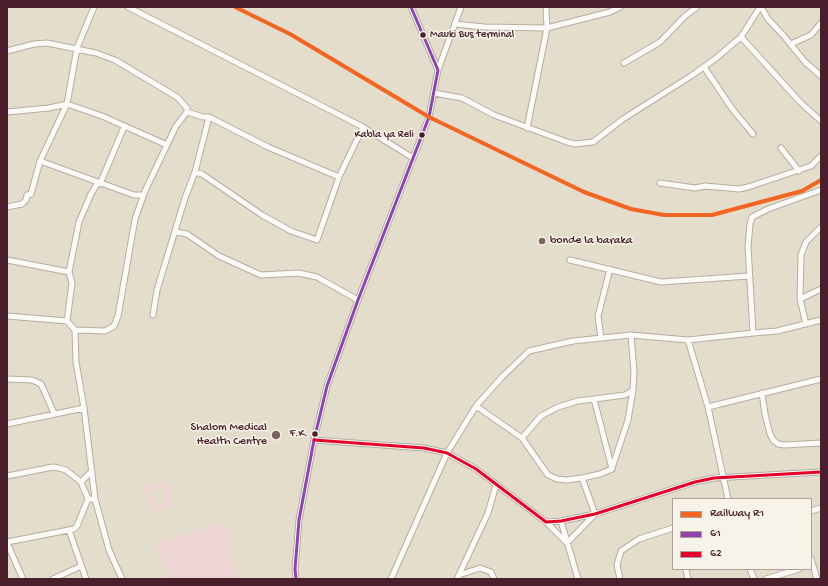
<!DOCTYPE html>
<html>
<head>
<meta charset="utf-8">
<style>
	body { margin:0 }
	#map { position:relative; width:828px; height:586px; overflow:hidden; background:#e4ddcc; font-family:"Gochi Hand",sans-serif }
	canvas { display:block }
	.frame { position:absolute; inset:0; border:8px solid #4a1f2b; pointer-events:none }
	.legend { position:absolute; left:672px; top:498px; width:140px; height:72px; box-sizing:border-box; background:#f7f3e8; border:1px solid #b29e9c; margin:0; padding:5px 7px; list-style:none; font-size:12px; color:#4a1f2b }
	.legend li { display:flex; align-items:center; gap:8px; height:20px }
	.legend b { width:20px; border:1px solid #b29e9c }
</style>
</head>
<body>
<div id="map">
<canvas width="828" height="586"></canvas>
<div class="frame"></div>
<ul class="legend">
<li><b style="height:5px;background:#f26522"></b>Railway R1</li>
<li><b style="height:5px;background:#8e44ad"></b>61</li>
<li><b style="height:5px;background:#e4002b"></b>62</li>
</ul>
</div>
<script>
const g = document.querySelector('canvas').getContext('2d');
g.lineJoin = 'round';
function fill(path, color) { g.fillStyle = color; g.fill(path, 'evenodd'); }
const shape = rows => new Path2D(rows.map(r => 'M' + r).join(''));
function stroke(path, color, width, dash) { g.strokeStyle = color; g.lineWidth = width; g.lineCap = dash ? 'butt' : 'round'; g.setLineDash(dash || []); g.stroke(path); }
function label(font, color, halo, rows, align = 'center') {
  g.font = font + ' "Gochi Hand",sans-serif'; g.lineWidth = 3; g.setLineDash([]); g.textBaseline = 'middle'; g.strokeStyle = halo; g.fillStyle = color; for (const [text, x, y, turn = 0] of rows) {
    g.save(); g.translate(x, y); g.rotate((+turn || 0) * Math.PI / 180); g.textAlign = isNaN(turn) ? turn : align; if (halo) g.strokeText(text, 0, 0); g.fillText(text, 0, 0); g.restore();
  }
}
fill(shape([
	[167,482,173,505,160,511,159,509,150,512,144,488],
	[163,488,166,501,154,505,150,492],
	[211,526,227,526,237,579,169,579,155,543]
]), '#edd5d4');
const minor = shape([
	[128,7,363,127,413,158],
	[761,7,768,19,783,35,805,62,821,76],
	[455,24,484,27,547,28,610,12,620,7],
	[741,37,800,102,821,121],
	[791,44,811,35,821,23],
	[7,51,34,44,47,43,96,53,115,60,177,97,187,108,187,112],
	[624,63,660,42,685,16,697,7],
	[704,67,733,110,753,134],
	[438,70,461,7],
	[434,93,462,98,494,115,567,142,575,144,593,142,623,119,691,76,715,59,741,37,760,7],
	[7,112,49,108,67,104,102,116,167,145],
	[527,128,547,28,546,7],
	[781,148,799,171],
	[40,161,134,195,143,195,145,192],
	[195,172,202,174,262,215,291,231,317,240,339,177,363,127],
	[660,183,695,188,705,186,739,189,748,187,811,166,821,156],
	[100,184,124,127],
	[7,207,22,204,26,200,27,195,31,194,40,161,67,104,77,48,94,7],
	[176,232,187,234,219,256,261,275,299,273,317,277,358,300],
	[7,260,69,272,72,283,67,321],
	[570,260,661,282,749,276],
	[69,272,79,222,91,194,98,182],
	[800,299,821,289],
	[153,315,157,290,185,198,195,172,209,117],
	[7,316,67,321,75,330,105,331,114,326,118,316,135,219,145,191,176,126,187,112,203,117,209,117,268,147,339,177],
	[806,324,800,299,801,255,806,242,821,227],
	[75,330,76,362,84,408,95,499,109,550,122,579],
	[753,333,777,331,821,320],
	[601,338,598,316,610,269],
	[688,340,708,407,728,499],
	[7,379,32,380,41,384,54,413],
	[762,393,765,414,770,434,773,440,778,444,784,445,821,443],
	[594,399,625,395,633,390,634,372,631,335],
	[476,406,522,438,548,475,557,479,567,480,582,478,600,474,612,469,594,399,578,401,558,407,541,416,522,438],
	[708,407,821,379],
	[7,424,84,408],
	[314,440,424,448,447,453,476,469,546,522,561,521,595,514,695,482,714,478,821,472],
	[612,468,628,420,633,390],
	[7,476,53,467,59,468,66,470,81,482,88,499],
	[81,482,91,472],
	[811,511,821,508],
	[561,521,578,579],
	[546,522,567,543,595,514,582,478],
	[69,530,86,579],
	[7,542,74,529,77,526,88,499,95,499],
	[7,543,23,579],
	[811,559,817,579],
	[686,569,688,579],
	[750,569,754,579],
	[459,575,480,568,491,572,494,579],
	[53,579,81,566],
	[296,579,295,569,299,520,314,440,327,386,358,300,429,117,438,70,411,7],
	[391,579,447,453,476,406,502,377,529,351,573,341,631,335,688,340,753,333,748,247,750,224,752,217,768,209,821,190],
	[457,579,488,513,496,485],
	[620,579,617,565,621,551,639,539,673,528],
	[766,579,799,569]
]);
stroke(minor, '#b6ada3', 7);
stroke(minor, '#fbfaf7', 5);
stroke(shape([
	[296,579,295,569,299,520,314,440,327,386,358,300,429,117,438,70,411,7]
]), '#8e44ad', 3);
stroke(shape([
	[314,440,424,448,447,453,476,469,546,522,561,521,595,514,695,482,714,478,821,472]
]), '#e4002b', 3);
stroke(shape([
	[235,7,290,34,429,117,584,192,631,209,664,215,712,215,802,191,821,180]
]), '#f26522', 4);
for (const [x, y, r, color] of [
	[423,35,3.5,"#4a1f2b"],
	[422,135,3.5,"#4a1f2b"],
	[542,241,4,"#806263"],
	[315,434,3.5,"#4a1f2b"],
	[276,435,5,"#806263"]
]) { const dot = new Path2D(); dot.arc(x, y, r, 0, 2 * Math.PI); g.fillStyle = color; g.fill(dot); stroke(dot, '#f7f3e8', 1.5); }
label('11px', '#4a1f2b', '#f7f3e8', [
	["Mauki Bus terminal",430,35,"left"],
	["Kabla ya Reli",414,135],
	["F.K.",308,434]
], 'right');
label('12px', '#4a1f2b', '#f7f3e8', [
	["bonde la baraka",550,241],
	["Shalom Medical",267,428,"right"],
	["Health Centre",267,442,"right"]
], 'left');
</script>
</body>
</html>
